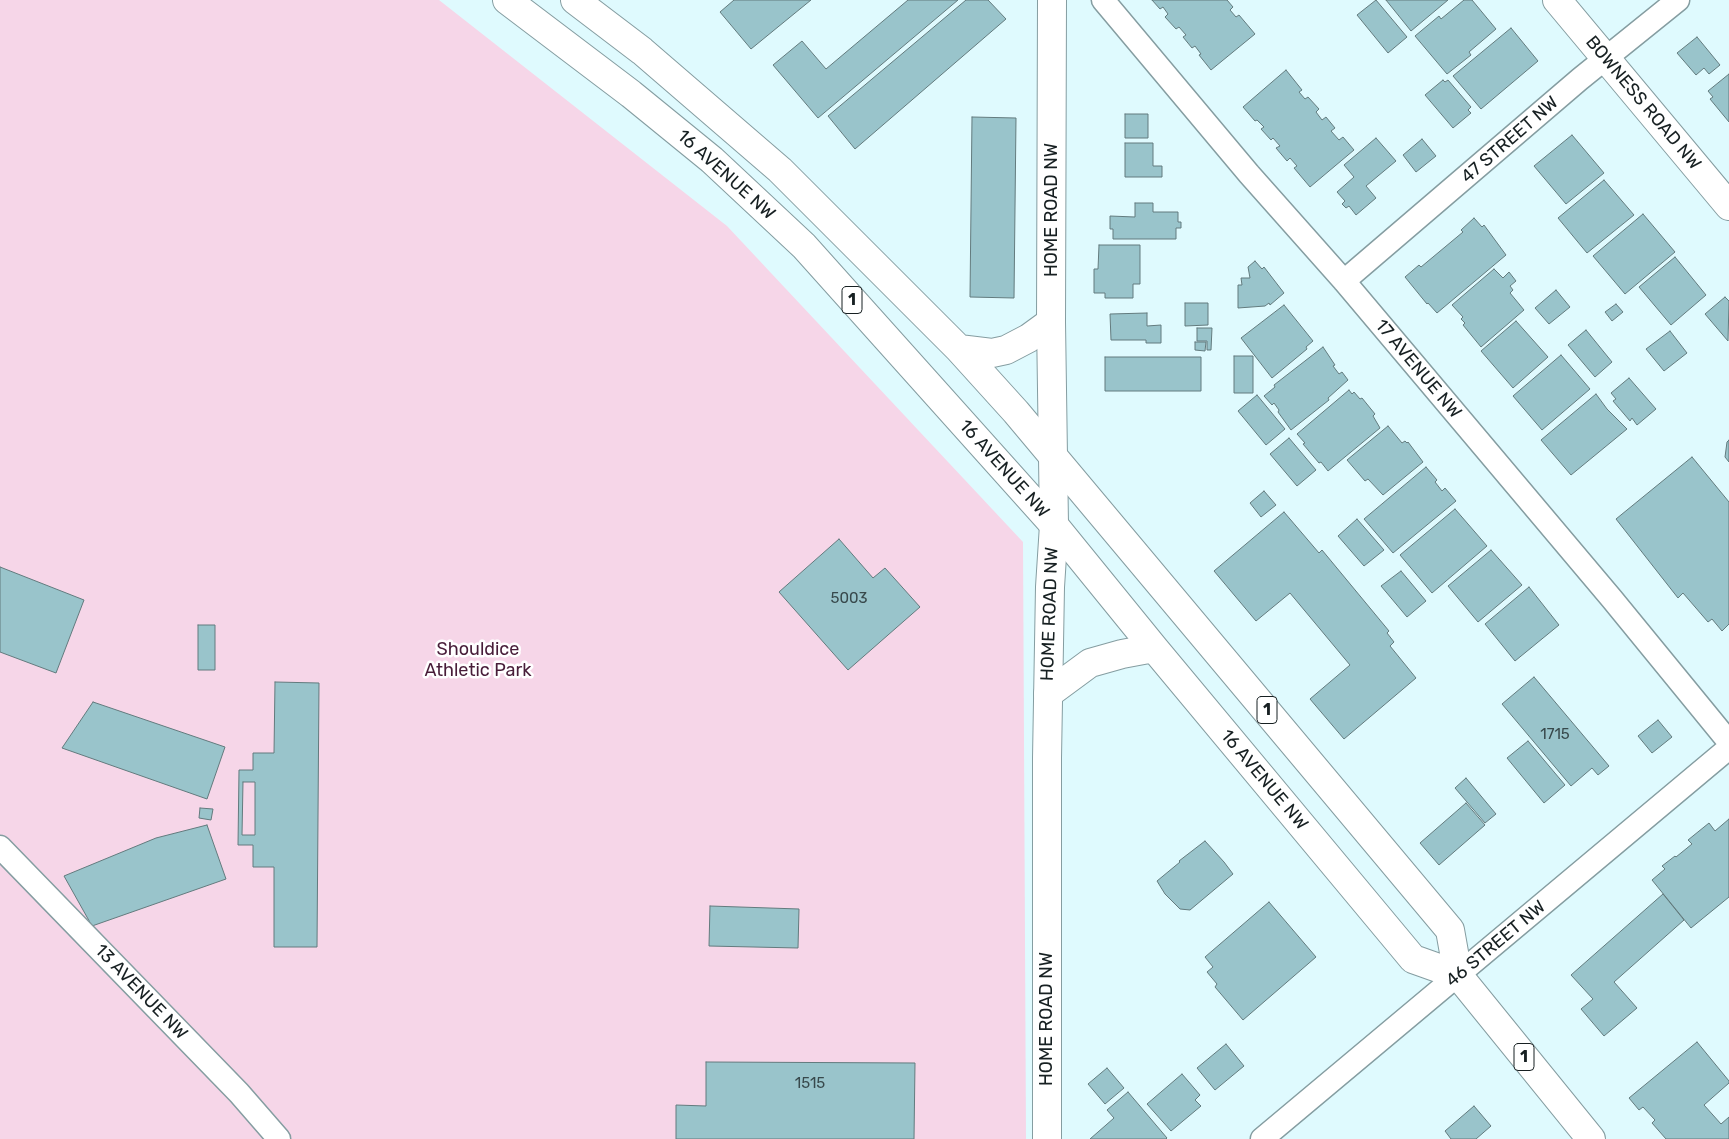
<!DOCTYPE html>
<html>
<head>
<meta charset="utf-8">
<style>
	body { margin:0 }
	canvas { display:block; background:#dffafe }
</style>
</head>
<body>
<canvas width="1729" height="1139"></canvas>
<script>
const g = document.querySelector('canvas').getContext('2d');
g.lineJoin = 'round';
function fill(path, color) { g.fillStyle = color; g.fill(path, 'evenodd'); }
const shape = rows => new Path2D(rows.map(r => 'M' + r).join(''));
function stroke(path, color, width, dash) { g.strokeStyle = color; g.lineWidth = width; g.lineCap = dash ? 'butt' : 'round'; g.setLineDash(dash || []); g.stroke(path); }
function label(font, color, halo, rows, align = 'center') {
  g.font = font + ' Rubik,sans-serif'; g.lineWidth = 5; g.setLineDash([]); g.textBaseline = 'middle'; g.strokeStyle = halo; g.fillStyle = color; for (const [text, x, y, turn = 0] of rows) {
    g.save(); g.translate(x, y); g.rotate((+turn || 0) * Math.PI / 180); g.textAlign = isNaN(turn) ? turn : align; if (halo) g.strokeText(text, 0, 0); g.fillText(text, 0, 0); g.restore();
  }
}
fill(shape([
	[0,0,439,0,727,226,1023,542,1026,1139,0,1139]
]), '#f6d6e8');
const building = shape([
	[734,0,811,0,751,49,720,12,734,0],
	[908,0,958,0,818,118,773,65,802,41,826,69,908,0],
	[966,0,988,0,1006,19,855,149,828,116,966,0],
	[1152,0,1227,0,1233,7,1230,10,1236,17,1239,15,1255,34,1211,70,1199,55,1201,54,1195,46,1192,48,1183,37,1186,35,1179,27,1176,29,1165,17,1168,14,1163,7,1160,9,1152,0],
	[1376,0,1407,37,1388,53,1357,15,1376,0],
	[1386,0,1448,0,1411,31,1386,0],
	[1464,0,1472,0,1496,29,1469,52,1471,55,1447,74,1415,36,1439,16,1441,19,1464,0],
	[1511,28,1538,61,1481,109,1453,76,1511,28],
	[1697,37,1720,65,1709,74,1704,68,1696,75,1677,53,1697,37],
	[1286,70,1302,90,1299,92,1305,99,1308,97,1319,109,1316,112,1322,120,1326,117,1335,128,1331,131,1339,140,1343,137,1354,150,1310,187,1294,168,1297,166,1290,158,1287,161,1276,148,1280,146,1273,138,1271,140,1261,129,1264,127,1257,120,1255,121,1243,107,1286,70],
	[1729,74,1729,122,1710,99,1713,97,1708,91,1729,74],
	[1443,80,1445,82,1448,80,1471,107,1468,110,1471,113,1453,128,1425,95,1443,80],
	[1125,114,1148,114,1148,138,1125,138,1125,114],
	[972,117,1016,118,1014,298,970,297,972,117],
	[1572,135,1604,173,1566,204,1534,166,1572,135],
	[1376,138,1396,161,1366,186,1376,198,1356,215,1349,206,1346,208,1342,204,1345,201,1337,192,1354,177,1344,165,1376,138],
	[1422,139,1436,156,1416,172,1403,155,1422,139],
	[1125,143,1153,143,1153,166,1162,166,1162,177,1125,177,1125,143],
	[1604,180,1634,215,1587,253,1558,218,1604,180],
	[1135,203,1153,203,1153,212,1178,212,1178,222,1181,222,1181,228,1176,228,1176,239,1113,239,1113,229,1110,229,1110,216,1135,217,1135,203],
	[1643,214,1675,252,1625,294,1593,256,1643,214],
	[1474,218,1482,227,1484,225,1506,255,1437,313,1428,303,1427,304,1405,277,1419,265,1421,267,1463,232,1461,230,1474,218],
	[1099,245,1140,245,1140,284,1133,284,1133,298,1105,298,1105,293,1094,293,1094,269,1098,269,1099,245],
	[1675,257,1706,295,1671,325,1639,287,1675,257],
	[1255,261,1262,269,1264,267,1284,293,1270,305,1269,303,1265,306,1238,308,1238,285,1242,285,1241,278,1250,278,1248,267,1255,261],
	[1494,269,1503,278,1509,272,1516,281,1510,286,1513,290,1510,293,1524,310,1481,347,1463,325,1465,323,1461,319,1463,317,1452,305,1494,269],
	[1556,290,1570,307,1549,324,1535,308,1556,290],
	[1725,297,1729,301,1728,341,1705,314,1725,297],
	[1185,303,1208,303,1208,325,1185,326,1185,303],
	[1616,304,1623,312,1612,321,1605,312,1616,304],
	[1284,305,1313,341,1306,347,1307,349,1272,378,1241,338,1284,305],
	[1147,313,1147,326,1161,325,1161,343,1146,343,1146,340,1111,340,1110,314,1147,313],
	[1516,321,1548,357,1513,388,1481,351,1516,321],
	[1197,328,1212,328,1211,350,1207,350,1207,341,1197,341,1197,328],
	[1586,330,1612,362,1595,377,1568,345,1586,330],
	[1670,331,1687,353,1664,371,1646,349,1670,331],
	[1195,342,1206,342,1205,351,1195,350,1195,342],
	[1323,347,1335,365,1333,366,1339,374,1342,372,1348,380,1328,398,1329,400,1291,430,1278,412,1279,410,1274,403,1272,405,1264,396,1275,387,1274,385,1323,347],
	[1561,355,1590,389,1542,430,1513,396,1561,355],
	[1234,356,1253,356,1253,393,1234,393,1234,356],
	[1105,357,1201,357,1201,391,1105,391,1105,357],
	[1629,378,1656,409,1637,425,1632,418,1630,421,1613,401,1616,399,1611,393,1629,378],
	[1349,390,1352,394,1354,392,1360,399,1362,398,1375,414,1373,416,1380,428,1328,471,1321,462,1319,463,1303,444,1305,443,1297,434,1349,390],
	[1596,394,1607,409,1627,429,1571,475,1541,440,1596,394],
	[1257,395,1285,429,1266,445,1238,411,1257,395],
	[1388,426,1402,443,1405,441,1407,443,1408,442,1423,462,1383,495,1368,479,1365,481,1347,460,1388,426],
	[1289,438,1316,470,1297,486,1270,454,1289,438],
	[1729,440,1729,462,1725,457,1727,442,1729,440],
	[1692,457,1729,502,1729,624,1722,631,1712,619,1708,622,1683,593,1678,598,1616,519,1692,457],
	[1426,467,1437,480,1435,482,1442,491,1445,488,1456,501,1393,553,1364,519,1426,467],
	[1264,491,1276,505,1261,517,1250,503,1264,491],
	[1455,509,1487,546,1432,593,1400,555,1455,509],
	[1284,512,1319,553,1322,550,1389,631,1387,633,1394,642,1390,646,1416,678,1344,739,1310,699,1350,665,1290,593,1256,621,1214,571,1284,512],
	[1357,519,1384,550,1364,566,1338,536,1357,519],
	[839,539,873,578,885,568,920,607,848,670,779,592,839,539],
	[1491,550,1522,585,1478,622,1448,586,1491,550],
	[0,567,84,600,56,673,0,652,0,567],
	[1401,571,1426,601,1407,617,1381,586,1401,571],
	[1529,587,1559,625,1515,661,1485,624,1529,587],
	[198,625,215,625,215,670,198,670,198,625],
	[1534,677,1609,766,1598,775,1592,768,1571,786,1502,704,1534,677],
	[275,682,319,683,317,947,274,947,274,867,253,867,253,845,238,845,239,770,253,770,253,753,274,753,275,682],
	[93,702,225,747,207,799,62,748,93,702],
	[1658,720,1672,737,1652,753,1638,736,1658,720],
	[1528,741,1565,785,1544,803,1507,758,1528,741],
	[1466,778,1496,814,1485,823,1455,788,1466,778],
	[243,782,255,782,255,835,242,835,243,782],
	[1466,803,1485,825,1439,865,1420,843,1466,803],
	[200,808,213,809,211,820,199,818,200,808],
	[1729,819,1729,897,1691,928,1652,880,1665,869,1662,866,1675,856,1676,857,1692,844,1688,840,1709,823,1715,831,1729,819],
	[207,825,226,879,92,926,64,876,156,838,207,825],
	[1205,841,1224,862,1233,874,1190,910,1180,909,1165,894,1157,881,1180,862,1179,861,1205,841],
	[1663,894,1684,920,1614,982,1637,1008,1604,1036,1581,1009,1593,999,1571,975,1663,894],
	[1269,902,1316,957,1243,1020,1215,987,1217,984,1207,972,1213,967,1205,957,1269,902],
	[710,906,799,909,798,948,709,946,710,906],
	[1697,1042,1729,1081,1729,1083,1704,1105,1721,1124,1729,1117,1729,1139,1666,1139,1652,1123,1655,1120,1643,1107,1639,1110,1629,1098,1697,1042],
	[1226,1044,1244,1066,1215,1090,1197,1068,1226,1044],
	[706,1062,915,1063,914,1139,676,1139,676,1105,706,1106,706,1062],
	[1107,1068,1124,1088,1105,1104,1088,1084,1107,1068],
	[1182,1074,1200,1095,1195,1100,1201,1106,1171,1131,1147,1104,1182,1074],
	[1128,1092,1167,1138,1166,1139,1090,1139,1114,1118,1107,1110,1128,1092],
	[1474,1106,1491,1126,1476,1139,1451,1139,1445,1131,1474,1106]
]);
fill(building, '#99c4cb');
stroke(building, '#637b7e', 1);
const street = shape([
	[1103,0,1249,174,1344,281,1612,599,1729,742],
	[1344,281,1580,79,1678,0],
	[0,847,239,1093,279,1139],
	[1262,1139,1729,748]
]);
const secondary = shape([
	[1557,0,1729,206],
	[1047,1139,1047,758,1050,587,1054,525,1051,322,1052,0]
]);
const highway = shape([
	[507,0,631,94,712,160,804,246,1054,525,1154,648,1413,959,1458,975],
	[575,0,642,51,780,170,959,349,1016,412,1450,930,1458,975,1591,1139],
	[959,349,992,353,1006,350,1029,338,1051,322],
	[1048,694,1090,663,1122,654,1154,648]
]);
stroke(street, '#859da1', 25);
stroke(secondary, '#859da1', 30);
stroke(highway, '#859da1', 30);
stroke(street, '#fff', 22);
stroke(secondary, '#fff', 28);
stroke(highway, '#fff', 28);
label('15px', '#38494c', null, [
	["5003",849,599],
	["1715",1555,735],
	["1515",810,1084]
]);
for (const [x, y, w] of [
	[852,300,20],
	[1267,710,20],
	[1524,1057,20]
]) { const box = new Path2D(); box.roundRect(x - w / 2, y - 13.5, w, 27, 4); g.fillStyle = '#fff'; g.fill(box); stroke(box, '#172022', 1); }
label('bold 16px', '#172022', null, [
	["1",852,300],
	["1",1267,710],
	["1",1524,1057]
]);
label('18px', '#172022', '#fff', [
	["BOWNESS ROAD NW",1643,103,50],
	["47 STREET NW",1510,140,-41],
	["16 AVENUE NW",726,175,42],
	["HOME ROAD NW",1052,210,-90],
	["17 AVENUE NW",1418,369,50],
	["16 AVENUE NW",1004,469,48],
	["HOME ROAD NW",1050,614,-88],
	["16 AVENUE NW",1264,780,50],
	["46 STREET NW",1496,944,-40],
	["13 AVENUE NW",141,992,46],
	["HOME ROAD NW",1047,1019,-90]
]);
label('18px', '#481d39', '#fff', [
	["Shouldice",478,650],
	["Athletic Park",478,671]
]);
</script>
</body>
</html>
